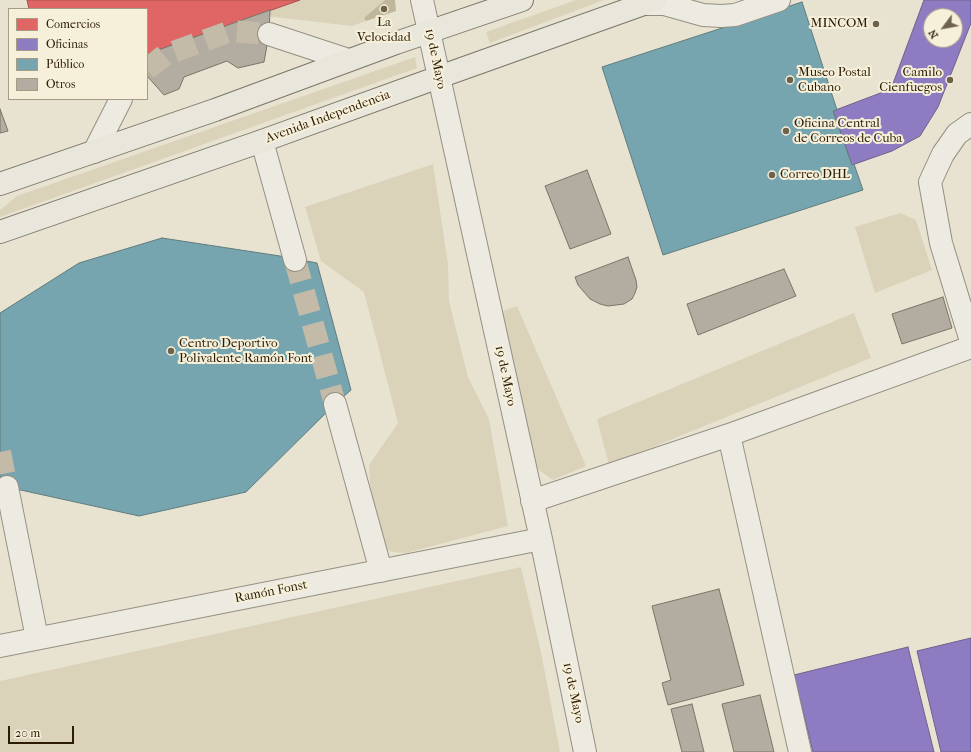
<!DOCTYPE html>
<html>
<head>
<meta charset="utf-8">
<style>
	body { margin:0 }
	#map { position:relative; width:971px; height:752px; overflow:hidden; background:#e8e3d1; font-family:"IM FELL French Canon",serif }
	canvas { display:block }
	.legend { position:absolute; left:8px; top:8px; width:140px; height:92px; box-sizing:border-box; background:#f6f0db; border:1px solid #a69b85; margin:0; padding:5px 7px; list-style:none; font-size:12px; color:#2d1c04 }
	.legend li { display:flex; align-items:center; gap:8px; height:20px }
	.legend b { width:20px; border:1px solid #a69b85 }
	.north { position:absolute; left:923px; top:8px; width:40px; height:40px; box-sizing:border-box; background:#f6f0db; border:1px solid #a69b85; border-radius:50%; rotate:238deg; font-size:11px; font-weight:700; line-height:16px; text-align:center; color:#2d1c04 }
	.north::after { content:''; display:block; margin:auto; width:14px; height:18px; background:#6e624c; clip-path:polygon(50% 0,100% 100%,50% 72%,0 100%) }
	.scale { position:absolute; left:8px; top:726px; width:66px; height:18px; box-sizing:border-box; border:2px solid #2d1c04; border-top:0; padding-left:5px; font-size:12px; line-height:14px; white-space:nowrap; color:#2d1c04; -webkit-text-stroke:3px #f6f0db; paint-order:stroke }
</style>
</head>
<body>
<div id="map">
<canvas width="971" height="752"></canvas>
<ul class="legend">
<li><b style="height:11px;background:#e06666"></b>Comercios</li>
<li><b style="height:11px;background:#8e7cc3"></b>Oficinas</li>
<li><b style="height:11px;background:#76a5af"></b>Público</li>
<li><b style="height:11px;background:#b2ada0"></b>Otros</li>
</ul>
<div class="north">N</div>
<div class="scale">20 m</div>
</div>
<script>
const g = document.querySelector('canvas').getContext('2d');
g.lineJoin = 'round';
function fill(path, color) { g.fillStyle = color; g.fill(path, 'evenodd'); }
const shape = rows => new Path2D(rows.map(r => 'M' + r).join(''));
function stroke(path, color, width, dash) { g.strokeStyle = color; g.lineWidth = width; g.lineCap = dash ? 'butt' : 'round'; g.setLineDash(dash || []); g.stroke(path); }
function label(font, color, halo, rows, align = 'center') {
  g.font = font + ' "IM FELL French Canon",serif'; g.lineWidth = 4; g.setLineDash([]); g.textBaseline = 'middle'; g.strokeStyle = halo; g.fillStyle = color; for (const [text, x, y, turn = 0] of rows) {
    g.save(); g.translate(x, y); g.rotate((+turn || 0) * Math.PI / 180); g.textAlign = isNaN(turn) ? turn : align; if (halo) g.strokeText(text, 0, 0); g.fillText(text, 0, 0); g.restore();
  }
}
fill(shape([
	[300,0,385,0,364,18,366,21,352,26,257,15],
	[576,0,604,0,490,43,486,32],
	[415,57,417,68,0,217,0,210,17,196],
	[433,164,448,264,449,301,468,377,489,419,508,526,406,553,393,552,385,549,371,498,369,465,398,423,364,292,321,261,305,207],
	[900,213,916,220,932,270,875,293,855,227],
	[517,306,586,466,553,480,536,468,501,312],
	[854,313,871,358,609,465,597,419],
	[521,567,541,652,560,752,0,752,0,681]
]), '#dbd2ba');
fill(shape([
	[385,0,395,0,396,11,366,21,364,18]
]), '#bfb69c');
const shops = shape([
	[27,0,300,0,147,54,147,9,29,9,27,0]
]);
fill(shops, '#e06666');
stroke(shops, '#aa5049', 1);
const offices = shape([
	[924,0,971,0,971,23,938,107,920,136,892,151,852,165,833,111,891,89,924,0],
	[931,16,955,16,955,40,931,40,931,16],
	[971,638,971,752,941,752,917,651,971,638],
	[908,647,934,752,813,752,794,675,908,647]
]);
fill(offices, '#8e7cc3');
stroke(offices, '#715f8a', 1);
const public = shape([
	[802,2,837,110,833,111,852,165,854,164,863,190,663,255,602,67,802,2],
	[162,238,280,256,317,263,351,390,335,404,246,492,139,516,7,487,0,491,0,313,79,263,162,238]
]);
fill(public, '#76a5af');
stroke(public, '#607c7c', 1);
const building = shape([
	[270,10,269,34,264,62,238,68,227,61,184,77,179,89,164,95,147,76,147,54,270,10],
	[0,109,8,131,0,133,0,109],
	[587,170,611,234,570,249,545,186,587,170],
	[628,257,636,280,637,287,635,293,632,299,624,304,608,306,600,304,590,299,578,285,575,277,628,257],
	[784,269,796,296,698,335,687,304,784,269],
	[943,297,952,328,902,344,892,314,943,297],
	[719,589,744,685,668,705,662,683,671,680,652,606,719,589],
	[760,695,774,752,734,752,722,704,760,695],
	[692,704,704,752,682,752,671,709,692,704]
]);
fill(building, '#b2ada0');
stroke(building, '#7a7467', 1);
stroke(shape([
	[147,69,165,55,231,31,269,34],
	[295,260,335,404],
	[0,452,7,487]
]), '#c3bba8', 22, [22, 11]);
const minor = shape([
	[422,0,541,539,585,752],
	[645,4,664,4,703,15,721,16,735,15,779,0],
	[269,34,348,60],
	[971,124,957,134,943,154,930,182,941,243,971,341],
	[262,141,295,260],
	[94,152,121,99],
	[335,404,381,571],
	[729,435,800,752],
	[7,487,37,638],
	[532,501,729,435,971,347],
	[0,646,541,539]
]);
const major = shape([
	[0,184,215,110,396,43,522,0]
]);
const highway = shape([
	[0,232,262,141,439,77,655,0]
]);
stroke(minor, '#958f82', 24);
stroke(major, '#7a7467', 24);
stroke(highway, '#7a7467', 24);
stroke(minor, '#eceae1', 22);
stroke(major, '#e9e6dc', 22);
stroke(highway, '#e9e6dc', 22);
for (const [x, y, r, color] of [
	[384,9,4,"#6e624c"],
	[876,24,4,"#6e624c"],
	[790,80,4,"#6e624c"],
	[950,80,4,"#6e624c"],
	[786,131,4,"#6e624c"],
	[772,175,4,"#6e624c"],
	[171,351,4,"#6e624c"]
]) { const dot = new Path2D(); dot.arc(x, y, r, 0, 2 * Math.PI); g.fillStyle = color; g.fill(dot); stroke(dot, '#f6f0db', 1.5); }
label('13px', '#2d1c04', '#f6f0db', [
	["La",384,23,"center"],
	["Velocidad",384,38,"center"],
	["MINCOM",868,24,"right"],
	["Museo Postal",798,73],
	["Cubano",798,88],
	["Camilo",942,73,"right"],
	["Cienfuegos",942,88,"right"],
	["Oficina Central",794,124],
	["de Correos de Cuba",794,139],
	["Correo DHL",780,175],
	["Centro Deportivo",179,344],
	["Polivalente Ramón Font",179,359]
], 'left');
label('13px', '#2d1c04', '#f6f0db', [
	["19 de Mayo",435,59,78],
	["Avenida Independencia",328,117,-20],
	["19 de Mayo",505,376,78],
	["Ramón Fonst",271,592,-11],
	["19 de Mayo",573,693,78]
]);
</script>
</body>
</html>
